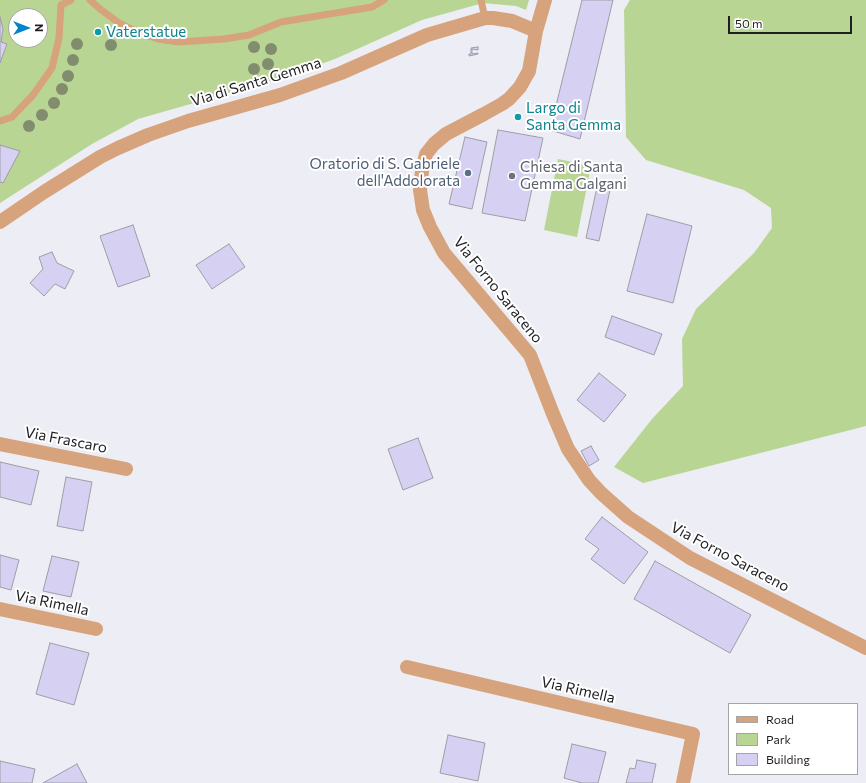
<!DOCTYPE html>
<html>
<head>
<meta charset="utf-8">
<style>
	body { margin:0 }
	#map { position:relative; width:866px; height:783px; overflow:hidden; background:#ecedf5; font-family:Commissioner,sans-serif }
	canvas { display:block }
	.legend { position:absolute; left:728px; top:703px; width:130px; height:72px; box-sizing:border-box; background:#fff; border:1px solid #a5a5a7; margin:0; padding:5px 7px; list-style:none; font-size:12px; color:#1f1f22 }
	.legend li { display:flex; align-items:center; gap:8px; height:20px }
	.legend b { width:20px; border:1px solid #a5a5a7 }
	.north { position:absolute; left:8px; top:8px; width:40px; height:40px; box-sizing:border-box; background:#fff; border:1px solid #a5a5a7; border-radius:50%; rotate:90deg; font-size:11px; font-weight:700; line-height:16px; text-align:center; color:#1f1f22 }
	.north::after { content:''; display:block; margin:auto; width:14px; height:18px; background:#0184cb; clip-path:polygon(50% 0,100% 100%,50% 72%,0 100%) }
	.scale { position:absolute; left:728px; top:16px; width:124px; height:18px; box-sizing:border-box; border:2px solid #1f1f22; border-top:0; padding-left:5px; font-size:12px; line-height:14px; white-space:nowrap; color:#1f1f22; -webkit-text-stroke:3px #fff; paint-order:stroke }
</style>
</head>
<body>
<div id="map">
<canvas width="866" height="783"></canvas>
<ul class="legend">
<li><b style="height:5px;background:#d6a37d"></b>Road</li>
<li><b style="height:11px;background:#b8d593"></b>Park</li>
<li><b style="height:11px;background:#d6d1f3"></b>Building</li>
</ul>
<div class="north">N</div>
<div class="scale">50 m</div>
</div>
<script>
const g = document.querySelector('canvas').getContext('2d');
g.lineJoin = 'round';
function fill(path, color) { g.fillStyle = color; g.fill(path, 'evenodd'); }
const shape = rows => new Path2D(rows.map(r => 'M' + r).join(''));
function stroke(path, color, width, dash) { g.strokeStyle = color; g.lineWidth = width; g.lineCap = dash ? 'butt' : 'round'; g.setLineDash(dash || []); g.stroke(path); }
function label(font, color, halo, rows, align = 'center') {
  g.font = font + ' Commissioner,sans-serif'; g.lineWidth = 4; g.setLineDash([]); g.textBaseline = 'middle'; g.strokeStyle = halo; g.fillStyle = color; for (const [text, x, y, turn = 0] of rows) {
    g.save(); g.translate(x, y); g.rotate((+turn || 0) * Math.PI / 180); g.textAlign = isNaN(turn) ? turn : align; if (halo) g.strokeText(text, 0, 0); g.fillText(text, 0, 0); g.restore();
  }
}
fill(shape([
	[0,0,529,0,526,10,516,6,483,3,422,20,335,59,275,80,138,119,92,144,0,203],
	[16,16,40,16,40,40,16,40],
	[630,0,866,0,866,426,643,483,614,467,652,419,683,386,682,339,696,309,754,253,772,228,771,208,744,190,646,160,626,137,624,10],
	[558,159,591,166,577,237,544,230]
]), '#b8d593');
const building = shape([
	[582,0,613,0,580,139,550,130,582,0],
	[0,17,3,29,1,42,7,44,0,63,0,17],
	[478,47,478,50,472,49,472,54,478,53,478,54,469,56,469,54,471,54,471,48,478,47],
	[498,130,543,138,525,221,482,213,498,130],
	[465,137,487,142,472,209,449,204,465,137],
	[0,145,20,151,3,183,0,182,0,145],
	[597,187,610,190,599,241,586,238,597,187],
	[647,214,692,226,673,303,627,291,647,214],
	[133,225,150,276,118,287,100,236,133,225],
	[229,244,245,267,212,289,196,265,229,244],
	[52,252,57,263,74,271,65,289,55,284,44,296,30,283,43,269,39,257,52,252],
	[612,316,662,334,654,355,605,337,612,316],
	[599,373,626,395,604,422,577,400,599,373],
	[418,438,433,478,403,490,388,449,418,438],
	[591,446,599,460,589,466,581,451,591,446],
	[0,462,39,471,31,505,0,497,0,462],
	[66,477,92,482,83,531,57,526,66,477],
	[602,517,648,552,624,584,591,559,599,549,585,539,602,517],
	[0,555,19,560,11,590,0,587,0,555],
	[52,556,79,562,71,597,43,591,52,556],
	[655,561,751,615,730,653,634,599,655,561],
	[50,643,89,653,74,705,36,694,50,643],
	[448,735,485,743,478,781,440,773,448,735],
	[572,744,606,752,598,783,582,783,564,778,572,744],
	[637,760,656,764,652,783,626,783,630,768,635,769,637,760],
	[0,761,35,769,32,783,0,783,0,761],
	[77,764,87,783,43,783,77,764]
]);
fill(building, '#d6d1f3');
stroke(building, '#9e9da5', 1);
stroke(shape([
	[90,0,100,9,119,23,137,32,158,39,179,42,224,39,249,35,281,22,372,7,384,0],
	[481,0,485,18],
	[0,121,12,117,33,95,52,68,59,38,61,5,71,0]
]), '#d6a37d', 7);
stroke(shape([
	[545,0,536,31,529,71,520,87,509,99,502,104,484,114,446,134,434,144,426,154,422,171,420,190,423,210,430,227,444,253,530,355,553,414,568,449,589,480,601,493,628,517,690,558,866,648],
	[0,222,44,192,100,157,118,148,148,135,188,121,280,95,341,73,427,35,485,18,493,18,512,21,536,31],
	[0,444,126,469],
	[0,609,96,629],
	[407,667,693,734,683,783]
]), '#d6a37d', 14);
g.fillStyle = '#818d6e';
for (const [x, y] of [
	[77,44],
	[111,45],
	[254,47],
	[271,49],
	[73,60],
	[268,64],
	[254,69],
	[68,76],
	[62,89],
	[54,103],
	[42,115],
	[29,126]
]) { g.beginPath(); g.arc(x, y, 6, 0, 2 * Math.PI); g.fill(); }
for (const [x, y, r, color] of [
	[98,32,4,"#0f9aa8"],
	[518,117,4,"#0f9aa8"],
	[468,173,4,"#5c6f8a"],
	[512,176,4,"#6b7280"]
]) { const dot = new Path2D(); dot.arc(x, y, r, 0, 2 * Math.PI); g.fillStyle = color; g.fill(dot); stroke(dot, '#fff', 1.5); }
label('15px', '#0d838f', '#fff', [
	["Vaterstatue",106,32],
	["Largo di",526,108],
	["Santa Gemma",526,125]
], 'left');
label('15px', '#1f1f22', '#fff', [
	["Via di Santa Gemma",256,82,-17],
	["Via Forno Saraceno",498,290,51],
	["Via Frascaro",66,440,11],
	["Via Forno Saraceno",730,557,28],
	["Via Rimella",52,603,12],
	["Via Rimella",578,690,13]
]);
label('15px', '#4e5e75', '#fff', [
	["Oratorio di S. Gabriele",460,164],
	["dell'Addolorata",460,181]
], 'right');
label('15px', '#5b616d', '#fff', [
	["Chiesa di Santa",520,167],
	["Gemma Galgani",520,184]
], 'left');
</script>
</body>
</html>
